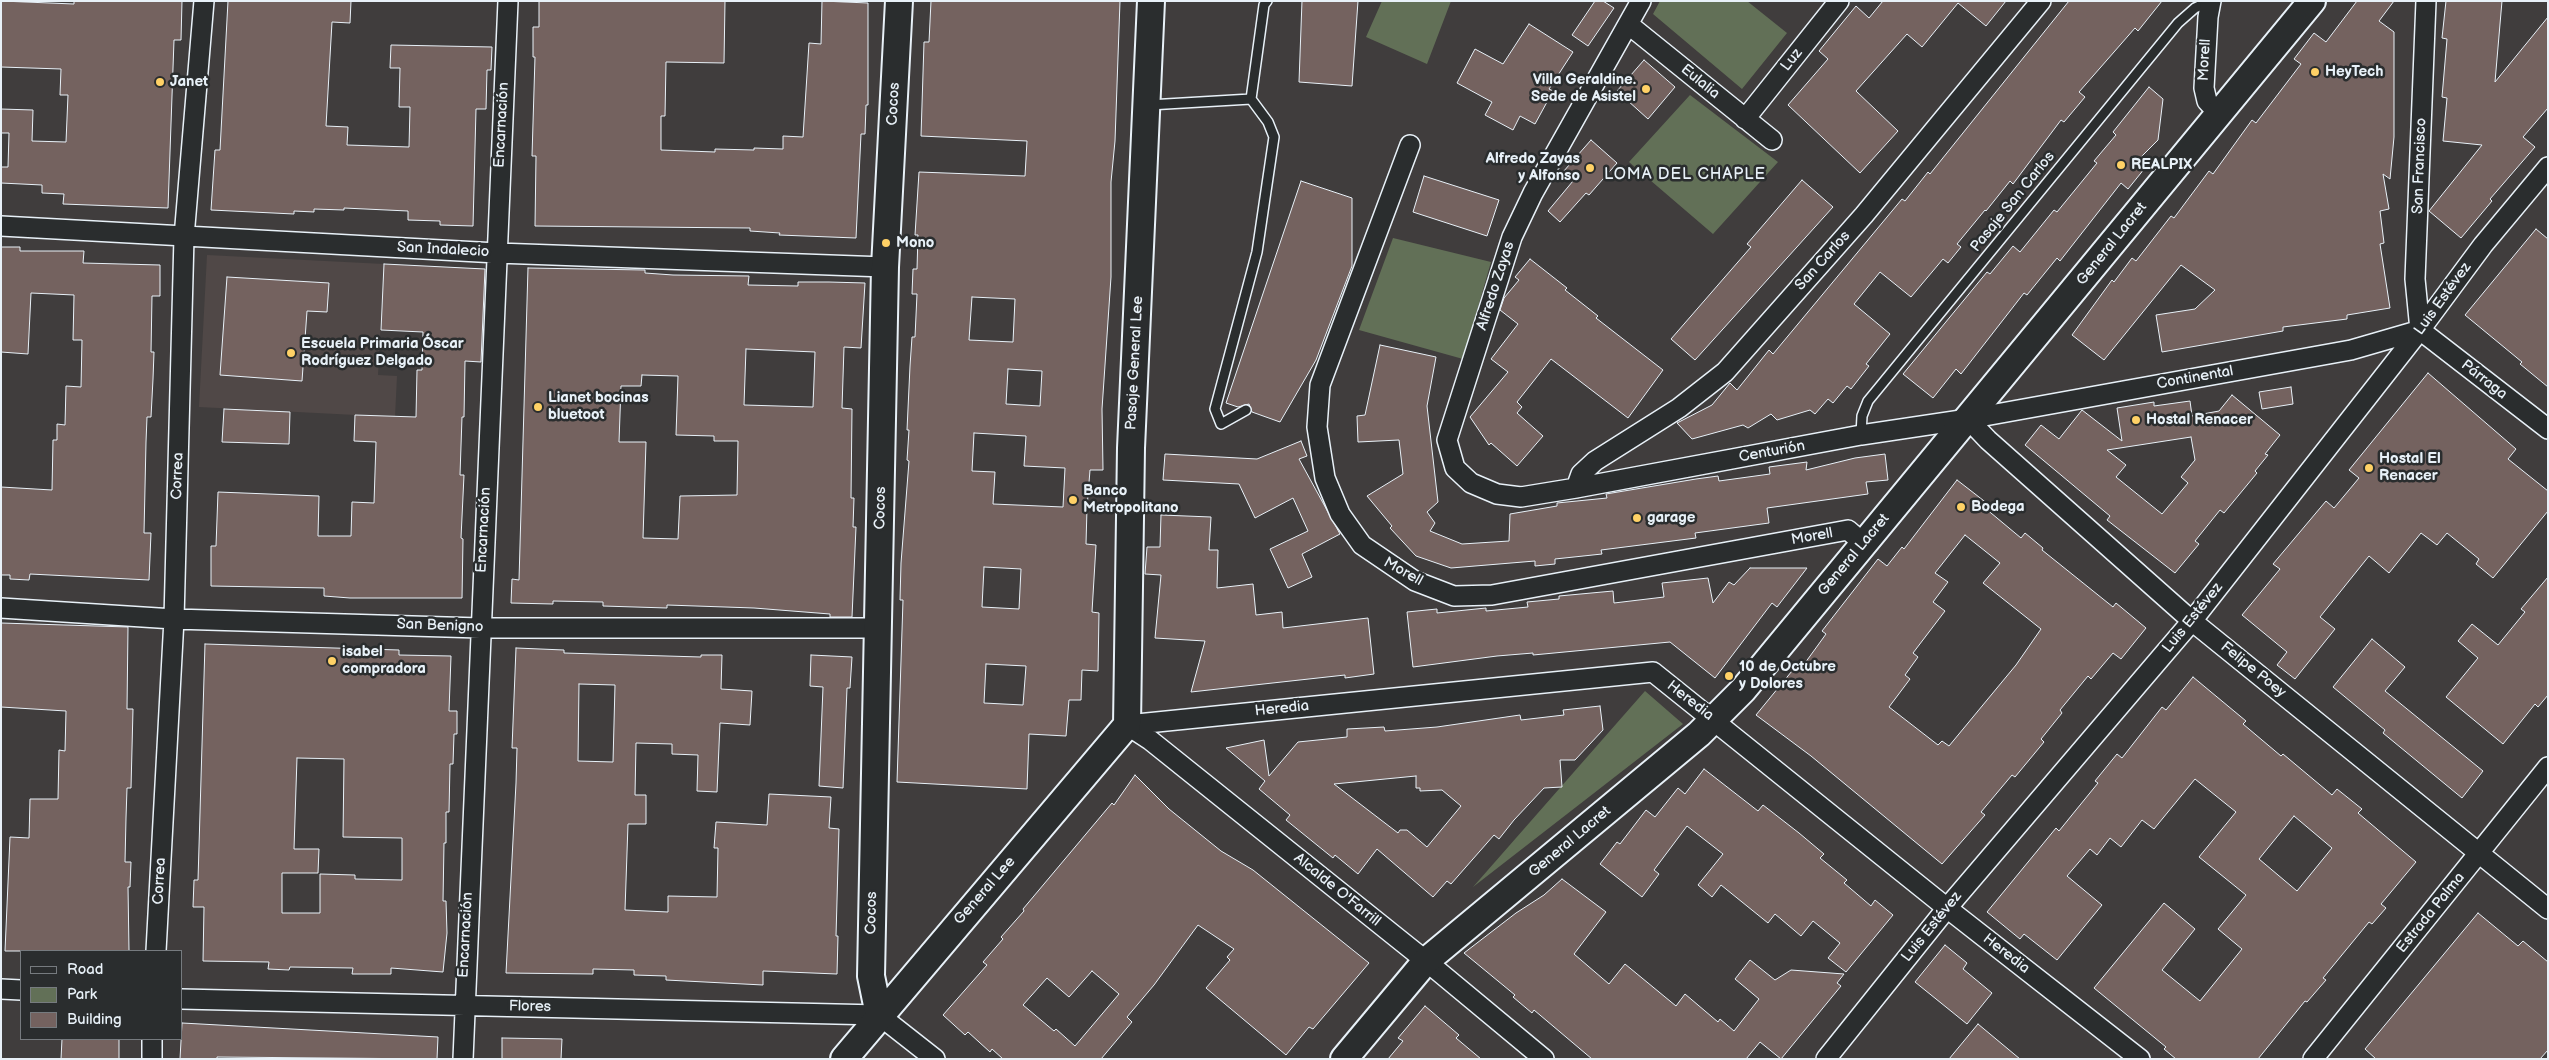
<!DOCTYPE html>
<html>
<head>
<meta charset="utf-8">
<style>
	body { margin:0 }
	#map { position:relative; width:2549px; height:1060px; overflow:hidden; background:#403d3d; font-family:"Balsamiq Sans",sans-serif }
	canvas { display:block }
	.frame { position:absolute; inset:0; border:2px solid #e8f1f8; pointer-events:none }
	.legend { position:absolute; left:20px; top:950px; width:162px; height:90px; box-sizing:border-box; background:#2a2d2e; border:1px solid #767b7f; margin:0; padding:6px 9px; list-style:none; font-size:15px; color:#e8f1f8 }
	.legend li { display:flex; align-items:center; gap:10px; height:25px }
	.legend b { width:25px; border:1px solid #767b7f }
</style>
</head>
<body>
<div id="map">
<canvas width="2549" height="1060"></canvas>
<div class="frame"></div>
<ul class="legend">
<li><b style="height:6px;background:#2a2d2e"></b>Road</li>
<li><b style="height:14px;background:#627057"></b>Park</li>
<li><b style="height:14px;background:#74625f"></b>Building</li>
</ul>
</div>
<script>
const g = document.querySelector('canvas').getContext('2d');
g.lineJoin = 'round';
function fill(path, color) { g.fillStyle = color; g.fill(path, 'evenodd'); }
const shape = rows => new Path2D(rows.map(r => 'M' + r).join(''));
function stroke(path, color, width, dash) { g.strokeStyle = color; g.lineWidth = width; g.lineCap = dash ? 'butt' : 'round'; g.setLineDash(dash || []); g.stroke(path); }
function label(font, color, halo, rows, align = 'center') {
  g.font = font + ' "Balsamiq Sans",sans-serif'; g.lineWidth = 5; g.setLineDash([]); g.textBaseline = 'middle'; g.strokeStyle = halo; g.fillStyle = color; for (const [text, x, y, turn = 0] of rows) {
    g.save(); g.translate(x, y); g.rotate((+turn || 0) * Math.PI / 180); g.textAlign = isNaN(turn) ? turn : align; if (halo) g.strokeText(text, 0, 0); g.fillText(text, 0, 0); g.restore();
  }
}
fill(shape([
	[207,255,384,264,378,375,397,376,395,417,199,407]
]), '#504847');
fill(shape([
	[1382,1,1451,1,1427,64,1366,37],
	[1660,1,1747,1,1787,33,1742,89,1653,14],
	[1690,95,1778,162,1713,234,1629,162],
	[1393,238,1491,262,1463,359,1359,330],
	[1645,691,1683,724,1473,887]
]), '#627057');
const building = shape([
	[1,1,74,4,74,1,182,1,181,40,174,40,168,208,63,204,64,194,42,193,42,185,1,183,1,167,8,167,9,133,1,133,1,109,33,110,32,141,66,142,68,95,60,95,61,69,1,67,1,1],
	[228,1,351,1,350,23,332,22,326,126,348,127,347,145,409,147,410,107,399,107,400,68,390,68,391,45,492,47,491,70,487,70,486,109,476,109,473,226,440,225,440,221,408,220,408,211,344,208,344,210,314,209,314,212,294,211,294,214,211,210,215,150,220,150,228,1],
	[539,1,725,1,724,63,666,62,665,116,661,116,661,150,715,152,715,149,754,150,754,148,783,149,783,136,803,137,809,43,821,44,822,1,868,3,868,105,866,105,865,134,861,134,856,238,779,235,780,233,750,231,750,228,535,226,536,156,532,156,535,57,533,57,533,27,539,27,539,1],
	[931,1,1120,1,1115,141,1111,182,1111,277,1102,409,1103,470,1090,470,1087,508,1086,544,1096,545,1092,612,1099,613,1098,671,1082,670,1081,700,1069,700,1066,736,1029,734,1027,789,897,782,903,600,900,600,901,563,909,461,907,460,909,430,907,430,910,366,912,337,915,337,917,294,912,294,913,269,917,269,918,235,915,235,919,172,1025,176,1027,141,921,136,924,42,929,42,931,1],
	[972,297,1015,299,1013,342,969,340,972,297],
	[1008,369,1042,371,1040,406,1006,404,1008,369],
	[974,433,1026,436,1024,466,1065,468,1063,507,993,504,995,472,972,471,974,433],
	[984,567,1021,569,1019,609,982,607,984,567],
	[986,664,1026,666,1023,705,984,703,986,664],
	[1302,1,1358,1,1352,86,1299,82,1302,1],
	[1595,1,1603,1,1614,8,1588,46,1572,35,1595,1],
	[1883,1,2006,1,1986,26,1958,3,1922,47,1907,34,1856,91,1898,131,1860,173,1788,105,1828,59,1819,51,1856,6,1869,18,1883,1],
	[2069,1,2162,1,2138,31,2135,28,2079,92,2085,97,2064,122,2061,120,2013,184,2010,181,1986,211,1985,210,1957,244,1961,247,1948,263,1943,259,1911,297,1880,272,1854,304,1890,334,1866,364,1869,366,1851,389,1847,386,1833,403,1828,399,1815,414,1810,410,1777,420,1771,414,1748,428,1743,425,1692,439,1677,423,1712,405,1730,383,1737,390,1769,350,1773,354,1902,199,1905,201,1928,172,1930,174,2069,1],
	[2357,1,2394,1,2379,21,2394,32,2394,137,2390,179,2383,174,2389,209,2380,211,2384,243,2380,244,2390,308,2347,315,2347,319,2283,327,2283,331,2162,352,2156,315,2195,309,2215,290,2181,265,2104,360,2072,335,2112,280,2114,282,2132,258,2136,261,2171,216,2174,218,2209,171,2213,174,2252,120,2256,123,2301,64,2294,59,2314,33,2326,42,2357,1],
	[2446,1,2502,1,2495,82,2548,17,2548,108,2523,137,2535,147,2490,199,2492,201,2461,238,2429,211,2482,145,2443,141,2447,98,2442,97,2447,39,2442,38,2446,1],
	[1529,24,1573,52,1549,89,1553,91,1535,124,1520,116,1513,130,1485,115,1492,102,1457,83,1475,49,1503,64,1529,24],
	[1644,60,1675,87,1648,119,1617,91,1644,60],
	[2149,87,2163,99,2158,140,2137,161,2145,168,2128,189,2121,183,2060,261,2057,258,2027,295,2024,293,1961,374,1956,369,1933,398,1903,374,1987,272,1990,274,2013,246,2020,252,2054,210,2057,212,2097,163,2094,161,2116,135,2113,132,2149,87],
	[1591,140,1617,163,1589,195,1586,193,1560,222,1548,211,1573,181,1563,172,1591,140],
	[1424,176,1499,200,1487,236,1413,212,1424,176],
	[1802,180,1833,207,1695,360,1671,339,1751,247,1747,244,1802,180],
	[1301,181,1352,198,1352,266,1316,360,1280,422,1252,412,1249,404,1238,407,1226,403,1301,181],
	[2536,229,2548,239,2548,387,2520,364,2522,362,2465,315,2536,229],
	[1,247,20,247,20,251,84,251,83,263,160,265,160,296,152,296,151,352,154,352,153,379,151,417,147,417,146,442,144,533,151,533,149,580,30,574,29,580,10,579,10,575,1,575,1,487,52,490,53,440,57,440,57,424,65,425,66,386,81,387,82,340,73,340,74,295,31,293,28,354,1,352,1,247],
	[1530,259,1567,288,1565,290,1598,316,1596,318,1663,370,1628,418,1551,359,1517,402,1522,407,1517,413,1543,436,1517,466,1491,443,1489,445,1470,417,1508,372,1491,359,1518,324,1500,310,1504,298,1519,280,1515,277,1530,259],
	[384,264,485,269,481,362,465,361,464,417,462,417,460,475,464,475,461,538,463,539,462,598,350,598,324,596,324,588,211,586,211,546,216,546,218,492,319,496,318,536,351,536,352,502,374,503,376,442,354,441,355,415,416,417,417,370,422,370,423,332,381,330,384,264],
	[528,268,645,270,645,273,673,275,749,276,748,285,798,286,798,282,829,282,865,283,861,348,844,347,842,408,852,409,851,498,854,498,853,527,856,527,852,617,830,617,830,614,754,608,667,605,667,608,603,606,603,602,553,601,553,604,511,603,512,579,519,580,528,268],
	[746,349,815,352,813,407,744,405,746,349],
	[642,375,678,376,676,435,714,436,714,441,738,441,737,495,680,496,678,539,643,538,646,442,619,442,621,386,641,386,642,375],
	[227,277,329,283,327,312,307,311,302,381,220,375,227,277],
	[1380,345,1436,357,1427,406,1438,502,1427,512,1435,523,1430,531,1462,544,1509,541,1510,514,1557,506,1557,503,1607,498,1606,494,1696,479,1718,476,1719,481,1770,474,1769,467,1807,462,1806,470,1855,458,1885,454,1888,480,1866,482,1868,494,1767,508,1769,523,1695,533,1696,538,1601,550,1602,554,1555,559,1555,564,1535,566,1535,561,1451,568,1416,556,1390,528,1392,526,1367,496,1403,474,1399,440,1358,442,1357,416,1365,415,1380,345],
	[2428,373,2516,449,2508,459,2548,491,2548,511,2493,578,2476,564,2479,559,2447,533,2437,545,2421,533,2389,573,2369,556,2320,617,2335,629,2295,679,2277,665,2287,652,2242,615,2280,569,2273,564,2310,520,2326,501,2334,508,2359,478,2349,470,2428,373],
	[2291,387,2293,404,2262,409,2259,392,2291,387],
	[2232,395,2280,435,2265,454,2268,455,2255,471,2257,473,2224,513,2220,510,2195,541,2199,544,2175,573,2107,520,2110,516,2025,445,2041,425,2059,439,2082,410,2122,441,2117,408,2154,402,2154,406,2190,401,2192,416,2219,411,2232,395],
	[2191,437,2195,460,2181,477,2188,483,2162,514,2116,477,2126,465,2107,450,2191,437],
	[224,409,290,412,289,444,222,442,224,409],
	[1301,441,1307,456,1299,459,1340,534,1302,554,1312,577,1288,588,1270,549,1308,531,1293,498,1255,518,1239,484,1163,480,1165,454,1257,459,1301,441],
	[1957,480,1988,504,1985,508,2021,538,2025,533,2043,548,2042,550,2113,607,2116,603,2146,628,2121,659,2113,653,2091,679,2088,676,2060,710,2062,713,2041,739,2044,742,2015,777,2012,775,1981,812,1985,815,1942,864,1811,756,1756,715,1801,660,1805,663,1826,634,1822,631,1878,559,1887,566,1902,547,1904,549,1957,480],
	[1965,535,2000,563,1983,583,2041,629,2016,665,1949,746,1942,741,1938,745,1889,707,1910,679,1905,675,1918,657,1913,653,1945,611,1933,602,1948,582,1935,573,1965,535],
	[1161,515,1211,517,1209,550,1218,550,1217,588,1253,584,1256,615,1282,612,1283,628,1368,618,1374,674,1345,678,1345,675,1191,692,1205,641,1155,638,1161,575,1145,574,1147,547,1160,547,1161,515],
	[1750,568,1807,568,1777,607,1772,603,1715,678,1670,642,1533,655,1533,653,1497,656,1413,667,1407,612,1437,609,1437,613,1486,608,1486,611,1528,607,1527,602,1559,599,1559,596,1613,591,1614,603,1664,597,1662,583,1708,578,1713,603,1729,582,1734,585,1750,568],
	[2548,577,2548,695,2538,707,2535,704,2503,744,2446,697,2478,658,2458,641,2472,624,2498,645,2525,612,2521,609,2548,577],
	[1,623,128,627,127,709,133,709,131,788,127,788,126,818,125,862,131,862,130,887,128,887,129,951,5,951,10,837,29,838,30,799,58,799,59,750,65,751,66,711,1,707,1,623],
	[2372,639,2405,667,2385,691,2483,771,2462,798,2383,733,2385,730,2333,687,2372,639],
	[205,644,399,650,399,655,451,656,449,711,457,711,457,734,454,734,453,764,450,764,449,812,446,812,446,843,444,843,443,901,446,901,447,933,443,972,391,968,391,974,352,974,353,968,290,967,289,970,268,969,269,962,203,961,204,907,193,907,194,880,198,880,205,644],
	[297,758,344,759,343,837,402,838,402,880,355,879,355,875,320,874,320,913,282,913,282,873,318,873,319,849,294,849,297,758],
	[516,648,564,650,564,653,701,657,701,655,722,655,721,689,752,691,750,725,720,723,717,792,697,791,698,755,672,754,672,744,636,743,635,795,646,795,646,824,628,824,625,910,668,912,668,896,717,897,718,848,714,848,716,822,767,825,769,794,831,797,829,828,839,829,836,936,838,936,837,974,763,971,763,985,666,980,666,976,634,975,634,970,593,969,593,974,506,973,516,783,517,748,512,748,516,648],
	[579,684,615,685,613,762,578,761,579,684],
	[811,655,852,657,850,688,847,688,843,788,819,786,823,687,810,686,811,655],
	[2193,677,2246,721,2243,724,2281,756,2283,754,2332,795,2337,789,2362,809,2358,813,2416,862,2381,904,2386,908,2372,924,2369,922,2323,978,2326,980,2307,1002,2305,1001,2258,1059,2176,1059,2164,1049,2166,1047,2094,988,2164,903,2195,929,2162,970,2200,1001,2242,949,2218,929,2246,895,2199,857,2236,812,2195,779,2154,829,2142,820,2121,847,2110,838,2097,855,2090,849,2067,876,2102,905,2057,960,2024,934,2020,939,1987,912,2056,828,2059,831,2076,810,2098,783,2095,781,2117,754,2122,758,2162,707,2166,710,2193,677],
	[2294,816,2332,848,2297,891,2259,859,2294,816],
	[1600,706,1603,730,1575,760,1560,760,1562,787,1544,788,1514,820,1499,839,1494,835,1451,884,1447,881,1433,897,1377,849,1358,874,1335,855,1333,858,1286,820,1290,815,1259,789,1265,781,1226,748,1264,740,1269,776,1298,742,1347,737,1347,729,1384,727,1385,731,1437,727,1520,715,1521,720,1564,715,1563,710,1600,706],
	[1416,776,1416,788,1420,788,1420,791,1442,790,1461,806,1427,847,1407,830,1400,830,1398,833,1334,784,1416,776],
	[1704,769,1758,811,1763,805,1799,833,1824,854,1820,858,1847,880,1844,883,1871,906,1875,900,1893,915,1846,972,1828,958,1840,943,1813,921,1801,936,1775,914,1768,923,1721,885,1712,897,1698,885,1723,854,1687,826,1654,870,1659,874,1642,897,1600,864,1617,842,1620,844,1646,810,1655,817,1678,788,1685,794,1704,769],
	[1135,775,1169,809,1221,851,1253,870,1369,963,1313,1029,1309,1027,1286,1055,1206,988,1230,960,1227,957,1234,949,1198,925,1154,985,1127,1017,1132,1022,1101,1059,1003,1059,992,1049,990,1052,968,1032,965,1035,943,1015,987,965,983,962,1003,939,1001,937,1024,911,1023,909,1112,803,1114,805,1135,775],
	[1092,971,1119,994,1075,1046,1056,1029,1054,1031,1023,1005,1047,978,1069,997,1092,971],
	[1562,879,1606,912,1574,954,1609,984,1625,964,1676,1006,1685,994,1718,1022,1720,1019,1734,1031,1759,999,1735,979,1750,960,1775,980,1791,970,1844,974,1837,983,1841,986,1781,1059,1760,1042,1746,1059,1592,1059,1534,1010,1532,1013,1513,997,1515,995,1464,953,1516,913,1544,895,1562,879],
	[2478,913,2518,946,2523,941,2548,962,2548,1050,2540,1059,2376,1059,2365,1049,2478,913],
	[1945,945,1967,963,1963,969,1992,993,1967,1024,1915,982,1945,945],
	[1425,1006,1459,1035,1456,1038,1481,1059,1388,1059,1403,1041,1398,1038,1425,1006],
	[182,1023,438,1037,437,1059,217,1057,217,1059,180,1059,182,1023],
	[1978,1024,2020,1059,1949,1059,1978,1024],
	[502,1038,562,1039,561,1059,502,1059,502,1038],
	[62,1039,119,1039,119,1059,61,1059,62,1039]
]);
fill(building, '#74625f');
stroke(building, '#e8f1f8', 1);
const lane = shape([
	[1149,105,1251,99,1264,5,1267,1],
	[1246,410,1221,424,1215,409,1257,252,1274,137,1268,122,1251,99],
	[1861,435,1862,416,1868,401,2178,23,2195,8,2210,1]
]);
const street = shape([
	[1641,1,1533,193,1512,237,1447,440,1455,468,1471,483,1497,494,1521,497,1576,488,1861,435,1968,419,2351,350,2420,330],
	[2211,1,2208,17,2204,88,2207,101,2219,114],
	[1628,24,1772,140],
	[1745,119,1839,1],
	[1410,145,1320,385,1317,427,1325,478,1340,514,1362,545,1415,581,1454,596,1492,595,1848,530,1863,543],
	[1,226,497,253,885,267],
	[2420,330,2415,279,2426,1],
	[2420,330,2548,429],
	[1968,419,1988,440,2192,621,2548,909],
	[1576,488,1581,474,1595,461,1679,408,1725,372,1864,215,2041,1],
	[1,608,174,619,480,628,879,628],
	[1127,725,1653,672,1947,908,2140,1059],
	[1127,725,1150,740,1426,961,1544,1059],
	[156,951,174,619,184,237,204,1],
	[1,989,21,990],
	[181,999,879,1015,935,1059],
	[152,1059,152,1039],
	[463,1059,508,1],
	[1826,1059,1947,908,2192,621,2420,330,2483,245,2548,167],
	[2313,1059,2548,767]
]);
const secondary = shape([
	[879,1015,871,976,885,267,899,1],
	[844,1059,1127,725,1131,448,1151,1],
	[1344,1059,1426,961,1699,734,1743,690,2312,1]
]);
stroke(lane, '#e8f1f8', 12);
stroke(street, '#e8f1f8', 22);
stroke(secondary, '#e8f1f8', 30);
stroke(lane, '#2a2d2e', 9);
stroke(street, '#2a2d2e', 19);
stroke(secondary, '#2a2d2e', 26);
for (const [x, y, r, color] of [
	[2315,72,5,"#ffd166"],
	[160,82,5,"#ffd166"],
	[1646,89,5,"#ffd166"],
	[2121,165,5,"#ffd166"],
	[1590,168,5,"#ffd166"],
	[886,243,5,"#ffd166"],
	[291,353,5,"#ffd166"],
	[538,407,5,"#ffd166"],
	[2136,420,5,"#ffd166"],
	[2369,468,5,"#ffd166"],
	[1073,500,5,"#ffd166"],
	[1961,507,5,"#ffd166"],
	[1637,518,5,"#ffd166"],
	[332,661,5,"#ffd166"],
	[1729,676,5,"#ffd166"]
]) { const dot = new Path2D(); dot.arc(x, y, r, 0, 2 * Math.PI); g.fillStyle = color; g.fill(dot); stroke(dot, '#2a2d2e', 2); }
label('15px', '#e8f1f8', '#2a2d2e', [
	["Luz",1792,60,-51],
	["Morell",2205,60,-87],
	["Eulalia",1700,82,39],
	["Cocos",894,104,-87],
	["Encarnación",502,125,-87],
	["San Francisco",2420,166,-88],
	["Pasaje San Carlos",2013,202,-51],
	["General Lacret",2112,244,-51],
	["San Indalecio",443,250,3],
	["San Carlos",1823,261,-48],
	["Alfredo Zayas",1496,286,-72],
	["Luis Estévez",2443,299,-54],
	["Pasaje General Lee",1135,363,-87],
	["Continental",2195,378,-10],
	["Párraga",2484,380,38],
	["Centurión",1772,452,-10],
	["Correa",178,476,-88],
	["Cocos",881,508,-89],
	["Encarnación",484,530,-87],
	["Morell",1812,537,-10],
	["General Lacret",1854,555,-50],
	["Morell",1403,572,29],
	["Luis Estévez",2193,618,-51],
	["San Benigno",440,626,2],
	["Felipe Poey",2253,670,39],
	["Heredia",1690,701,38],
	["Heredia",1282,709,-6],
	["General Lacret",1570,842,-40],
	["Correa",160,881,-87],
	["Alcalde O'Farrill",1337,890,39],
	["General Lee",985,891,-49],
	["Cocos",872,913,-89],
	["Estrada Palma",2431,913,-51],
	["Luis Estévez",1932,927,-51],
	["Encarnación",466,935,-87],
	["Heredia",2006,954,38],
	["Flores",530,1007,1]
]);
label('bold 15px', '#e8f1f8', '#2a2d2e', [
	["HeyTech",2325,72],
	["Villa Geraldine.",1636,80,"right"],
	["Sede de Asistel",1636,97,"right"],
	["Janet",170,82],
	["Alfredo Zayas",1580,159,"right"],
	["y Alfonso",1580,176,"right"],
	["REALPIX",2131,165],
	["Mono",896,243],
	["Escuela Primaria Óscar",301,344],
	["Rodríguez Delgado",301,361],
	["Lianet bocinas",548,398],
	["bluetoot",548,415],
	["Hostal Renacer",2146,420],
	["Hostal El",2379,459],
	["Renacer",2379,476],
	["Banco",1083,491],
	["Metropolitano",1083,508],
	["Bodega",1971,507],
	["garage",1647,518],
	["isabel",342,652],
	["compradora",342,669],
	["10 de Octubre",1739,667],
	["y Dolores",1739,684]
], 'left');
g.letterSpacing = '1px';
label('16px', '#e8f1f8', '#2a2d2e', [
	["LOMA DEL CHAPLE",1685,175]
]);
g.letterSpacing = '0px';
</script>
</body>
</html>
